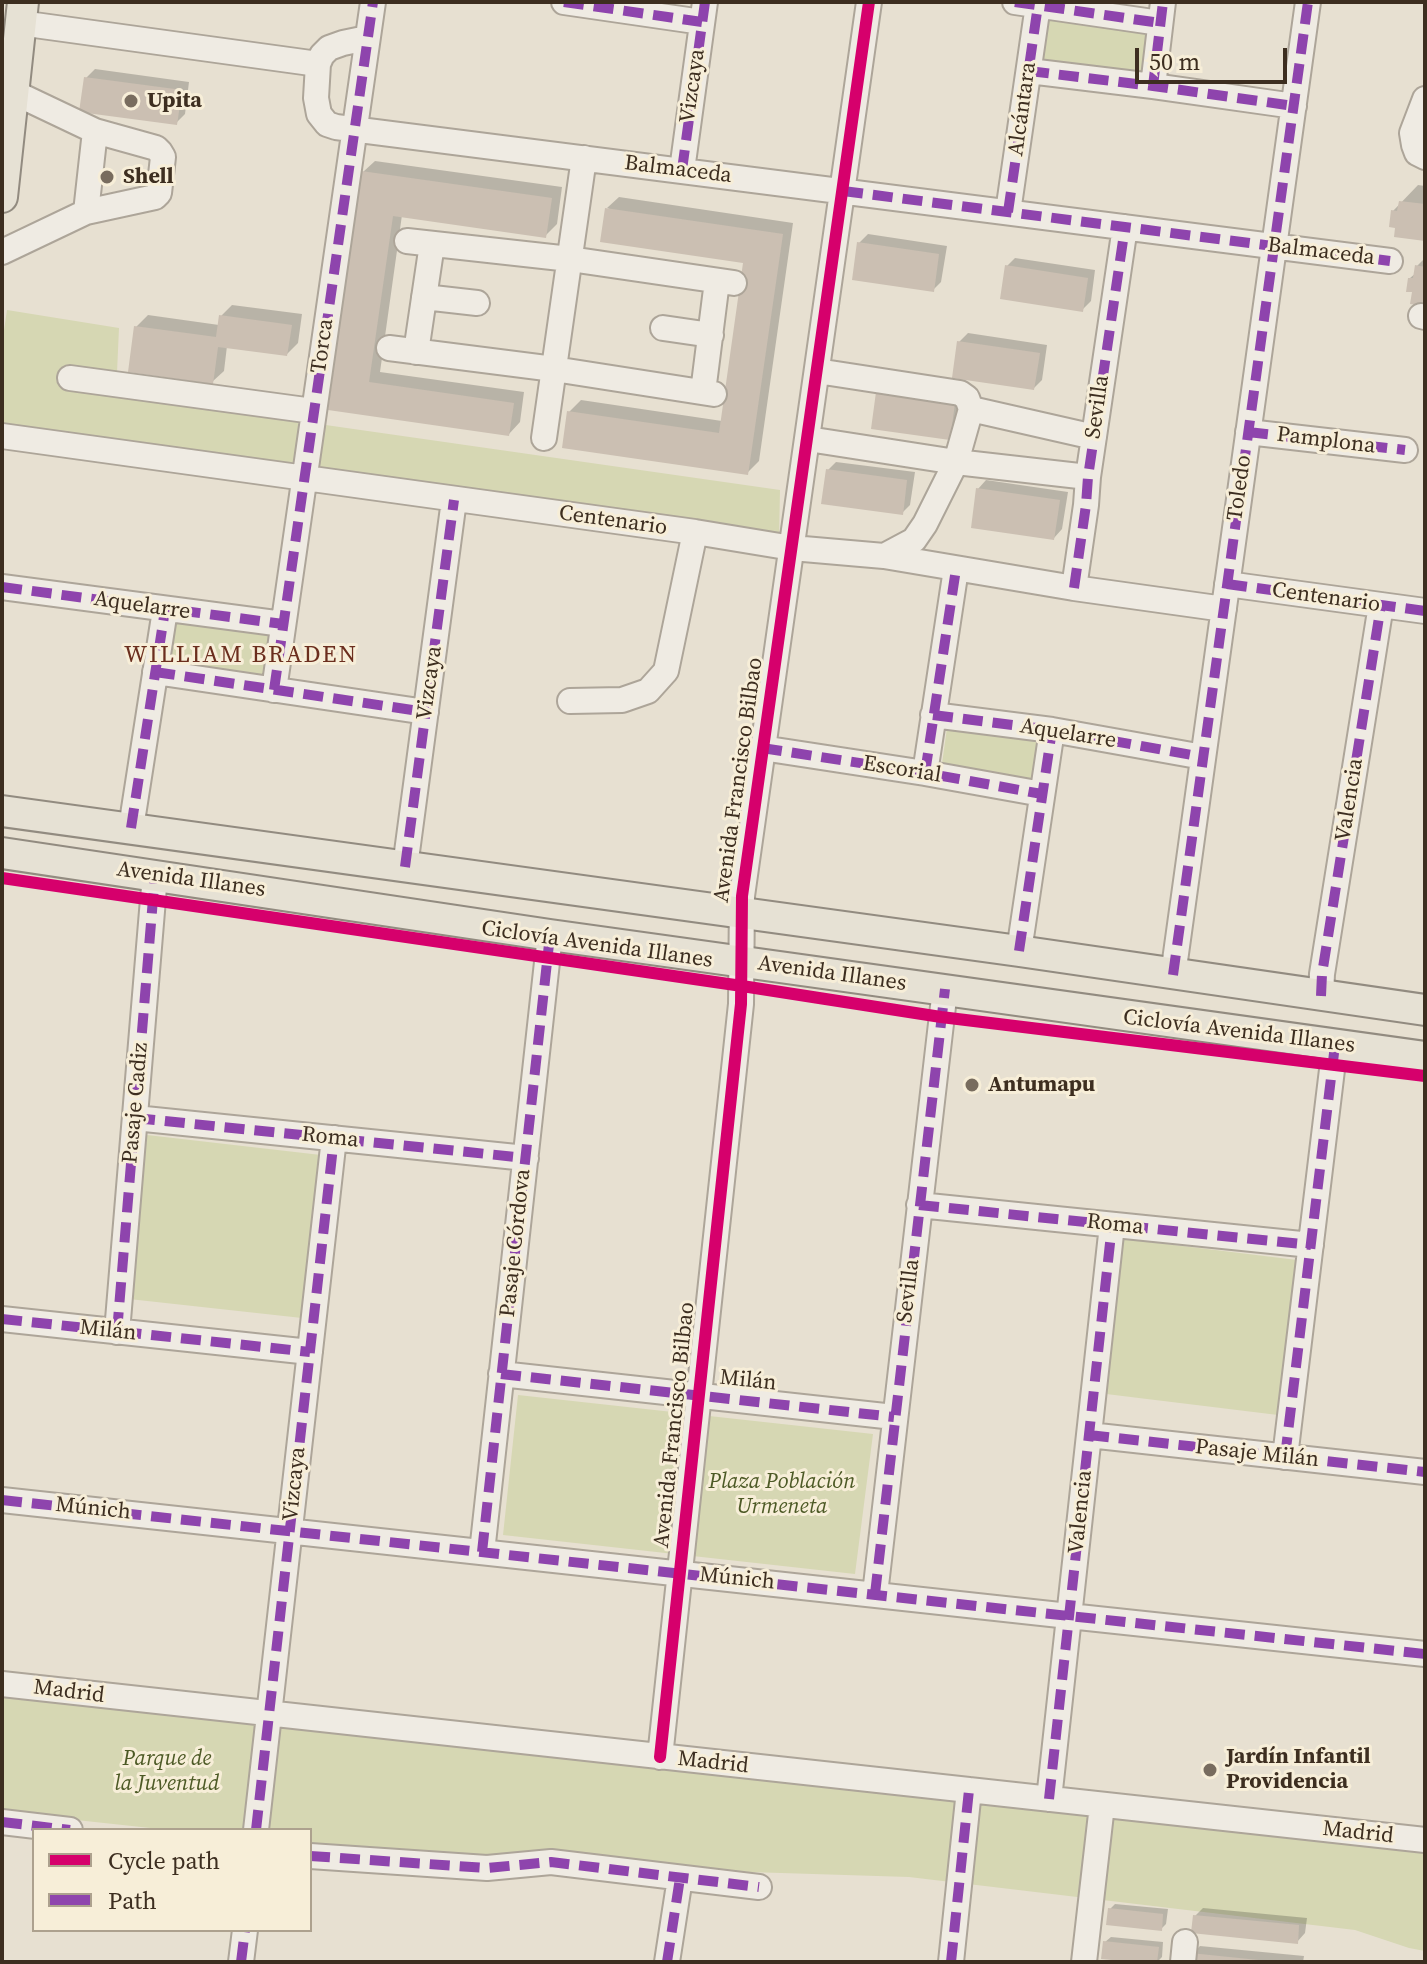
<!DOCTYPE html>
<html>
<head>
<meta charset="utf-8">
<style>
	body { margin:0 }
	#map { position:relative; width:1427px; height:1964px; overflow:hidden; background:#e7e0d1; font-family:"Source Serif 4",serif }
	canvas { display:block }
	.frame { position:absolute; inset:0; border:4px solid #3d2e20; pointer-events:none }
	.legend { position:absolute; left:32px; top:1828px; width:280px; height:104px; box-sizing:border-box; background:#f7eed8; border:2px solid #ada18e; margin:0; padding:10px 14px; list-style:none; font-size:24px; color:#3d2e20 }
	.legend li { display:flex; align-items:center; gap:16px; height:40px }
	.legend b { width:40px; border:2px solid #ada18e }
	.scale { position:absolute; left:1135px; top:48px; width:152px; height:36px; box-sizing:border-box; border:4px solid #3d2e20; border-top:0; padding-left:10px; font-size:24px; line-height:28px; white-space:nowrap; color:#3d2e20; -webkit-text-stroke:6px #f7eed8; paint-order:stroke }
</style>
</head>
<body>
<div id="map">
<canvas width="1427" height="1964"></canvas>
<div class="frame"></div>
<ul class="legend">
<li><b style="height:10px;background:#d6006c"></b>Cycle path</li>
<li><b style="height:10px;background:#8e44ad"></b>Path</li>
</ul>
<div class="scale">50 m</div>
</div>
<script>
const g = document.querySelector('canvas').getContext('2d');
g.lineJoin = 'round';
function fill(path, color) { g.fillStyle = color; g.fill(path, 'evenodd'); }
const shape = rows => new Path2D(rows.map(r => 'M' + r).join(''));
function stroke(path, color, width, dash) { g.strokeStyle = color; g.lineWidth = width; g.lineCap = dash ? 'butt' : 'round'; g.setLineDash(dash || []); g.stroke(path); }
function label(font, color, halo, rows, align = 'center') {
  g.font = font + ' "Source Serif 4",serif'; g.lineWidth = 6; g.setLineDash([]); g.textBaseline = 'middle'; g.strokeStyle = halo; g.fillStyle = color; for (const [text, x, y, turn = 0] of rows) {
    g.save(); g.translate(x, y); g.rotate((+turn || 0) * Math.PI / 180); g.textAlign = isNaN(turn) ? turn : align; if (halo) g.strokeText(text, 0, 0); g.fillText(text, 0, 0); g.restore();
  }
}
fill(shape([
	[1046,9,1150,24,1141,83,1038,65],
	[7,310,119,328,116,395,780,490,779,538,2,428,2,344],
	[168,615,274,629,267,680,161,666],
	[948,721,1058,736,1049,793,940,778],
	[147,1135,321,1155,302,1318,129,1299],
	[1117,1238,1297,1260,1278,1415,1098,1393],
	[518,1395,873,1434,855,1574,503,1535],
	[2,1695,1425,1850,1425,1951,1409,1948,1355,1930,909,1877,493,1864,310,1845,310,1830,169,1830,2,1812]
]), '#d6d7b3');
fill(shape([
	[95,69,189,82,185,114,176,123,86,78],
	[375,161,562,187,557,224,545,236,402,215,380,372,524,392,520,422,509,434,330,408,363,172],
	[1418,185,1425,186,1425,239,1393,211],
	[619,197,793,223,759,461,747,473,569,412,581,400,722,421,746,261,607,208],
	[868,234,947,246,941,282,933,290,859,243],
	[1015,258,1095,270,1091,301,1082,310,1007,266],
	[1425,258,1425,304,1414,291,1410,278,1416,273,1417,266],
	[232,305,302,314,298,343,287,354,227,346,224,371,212,382,136,327,148,315,219,325,221,316],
	[968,333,1047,345,1042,380,1034,388,959,342],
	[963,395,958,429,949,438,873,427],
	[836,462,915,472,910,505,902,513,828,470],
	[986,480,1068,492,1062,529,1054,538,978,489],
	[1115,1904,1168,1909,1166,1924,1161,1929,1110,1909],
	[1203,1908,1307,1918,1305,1933,1297,1942,1195,1916],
	[1111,1937,1163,1942,1162,1957,1157,1962,1152,1962,1105,1942],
	[1200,1946,1304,1956,1303,1962,1191,1962,1192,1954]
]), '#0003');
fill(shape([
	[84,77,182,90,177,125,79,112],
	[361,171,552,198,546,238,393,216,369,382,514,403,509,436,328,410],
	[1399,201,1425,204,1425,241,1394,237,1395,228,1389,227,1391,210,1397,211],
	[605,208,783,234,748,475,562,448,567,411,719,433,743,263,600,242],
	[857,242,939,254,934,292,852,280],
	[1005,265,1088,278,1083,312,1000,299],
	[1415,265,1425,267,1425,306,1410,304,1412,292,1406,292,1408,278,1413,278],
	[219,315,292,325,287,356,218,347,213,384,128,372,134,326,216,337],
	[957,341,1040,353,1034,390,952,378],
	[876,392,955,403,950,440,871,429],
	[826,469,907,480,903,515,821,504],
	[976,488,1060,500,1054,540,971,528],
	[1108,1908,1163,1914,1162,1931,1106,1925],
	[1193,1915,1299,1925,1298,1944,1191,1933],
	[1103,1941,1159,1947,1157,1962,1133,1962,1101,1959],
	[1190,1953,1258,1960,1258,1962,1189,1962]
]), '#cbbfb2');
const minor = shape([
	[564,2,702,22],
	[1015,2,1160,23],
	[20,23,318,64,316,98,319,114,327,124,336,127,1390,261],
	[318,64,322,55,329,48,343,43,367,38],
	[1029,71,1153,86,1294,106],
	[1153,86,1163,2],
	[1425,99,1412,133,1414,145,1417,153,1425,157],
	[682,170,705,2],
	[86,212,155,197,159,193,163,157,160,152,156,148,95,131],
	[1008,212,1038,5],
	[407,241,570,259,734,283],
	[2,252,86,212,95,131,13,92],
	[424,297,477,303],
	[1421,316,1425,317],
	[663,328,711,335],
	[389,348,554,369,714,394],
	[416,352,432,244],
	[817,371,960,393,967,398,971,409,1094,437],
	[70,378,313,411],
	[703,392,717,281],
	[1248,432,1405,450],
	[2,436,695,532,792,548,884,556,1074,588,1224,609],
	[544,438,584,158],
	[808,439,956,462,1088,477],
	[884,556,914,540,925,524,956,462,971,409],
	[1227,584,1425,611],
	[2,587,283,624],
	[1074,588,1086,505,1088,477,1125,227],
	[155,672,426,712],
	[274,690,373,2],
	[570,701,622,700,648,691,666,671,695,532],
	[933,715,1052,730,1203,757],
	[762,748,925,773,1042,794],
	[925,773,956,569],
	[131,828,165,610],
	[405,867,454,500],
	[1019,951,1052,730],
	[1173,975,1308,2],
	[1321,996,1322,974,1381,605],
	[135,1118,526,1158],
	[919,1205,1311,1245],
	[2,1319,310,1352],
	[117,1332,155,875],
	[501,1374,894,1417],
	[1089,1435,1425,1472],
	[1285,1457,1335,1045],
	[2,1500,1069,1616,1425,1654],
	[482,1552,550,935],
	[875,1594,945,989],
	[2,1684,1425,1840],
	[660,1757,741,1004,742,896,869,2],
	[1049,1799,1112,1225],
	[2,1822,70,1830],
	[256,1830,334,1138],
	[310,1856,487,1868,551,1862,759,1887],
	[241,1962,245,1930],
	[667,1962,680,1878],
	[951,1962,969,1790],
	[1084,1962,1102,1805],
	[1183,1962,1185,1942]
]);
const major = shape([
	[2,197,23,2],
	[2,811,1019,951,1425,1010],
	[2,853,550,935,1425,1057]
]);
stroke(minor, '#ada599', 28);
stroke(major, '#928b80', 34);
stroke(minor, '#efebe3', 24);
stroke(major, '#e6e1d4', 30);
stroke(shape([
	[564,2,702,22],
	[1015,2,1160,23],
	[1029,71,1153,86,1294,106],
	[1153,86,1163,2],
	[682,170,705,2],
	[843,191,1390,261],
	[1008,212,1038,5],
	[1248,432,1405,450],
	[1227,584,1425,611],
	[2,587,283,624],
	[1074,588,1086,505,1088,477,1125,227],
	[155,672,426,712],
	[274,690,373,2],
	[933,715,1052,730,1203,757],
	[762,748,925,773,1042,794],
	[925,773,956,569],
	[131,828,165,610],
	[405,867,454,500],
	[1019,951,1052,730],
	[1173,975,1308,2],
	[1321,996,1322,974,1381,605],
	[135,1118,526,1158],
	[919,1205,1311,1245],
	[2,1319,310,1352],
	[117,1332,155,875],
	[501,1374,894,1417],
	[1089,1435,1425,1472],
	[1285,1457,1335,1045],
	[2,1500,1069,1616,1425,1654],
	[482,1552,550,935],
	[875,1594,945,989],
	[1049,1799,1112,1225],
	[2,1822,70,1830],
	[256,1830,334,1138],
	[310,1856,487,1868,551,1862,759,1887],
	[241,1962,245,1930],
	[667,1962,680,1878],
	[951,1962,969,1790]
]), '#8e44ad', 10, [20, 10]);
stroke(shape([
	[2,878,742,986,941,1017,1425,1076],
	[660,1757,741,1004,742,896,869,2]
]), '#d6006c', 12);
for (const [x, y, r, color] of [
	[131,101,8,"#786c5e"],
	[107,177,8,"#786c5e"],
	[972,1085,8,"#786c5e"],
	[1210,1770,8,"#786c5e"]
]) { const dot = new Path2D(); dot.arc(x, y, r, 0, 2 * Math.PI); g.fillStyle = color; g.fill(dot); stroke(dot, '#f7eed8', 3); }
label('22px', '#3d2e20', '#f7eed8', [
	["Vizcaya",693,86,-82],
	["Alcántara",1023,109,-82],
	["Balmaceda",678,170,7],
	["Balmaceda",1321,252,7],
	["Torca",323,346,-82],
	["Sevilla",1098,407,-82],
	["Pamplona",1326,441,7],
	["Toledo",1240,488,-82],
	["Centenario",613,521,8],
	["Centenario",1326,598,8],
	["Aquelarre",142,606,8],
	["Vizcaya",430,683,-82],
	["Aquelarre",1068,734,9],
	["Escorial",902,770,9],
	["Avenida Francisco Bilbao",739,780,-82],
	["Valencia",1350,800,-81],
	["Avenida Illanes",191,880,8],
	["Ciclovía Avenida Illanes",597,945,8],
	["Avenida Illanes",832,974,8],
	["Ciclovía Avenida Illanes",1239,1032,7],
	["Pasaje Cadiz",136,1103,-85],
	["Roma",330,1138,6],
	["Roma",1115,1225,6],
	["Pasaje Córdova",516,1243,-84],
	["Sevilla",909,1291,-83],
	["Milán",108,1331,6],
	["Milán",748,1381,6],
	["Avenida Francisco Bilbao",675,1425,-84],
	["Pasaje Milán",1257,1454,6],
	["Vizcaya",295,1484,-84],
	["Múnich",93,1509,6],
	["Valencia",1081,1512,-84],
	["Múnich",737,1579,6],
	["Madrid",69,1692,7],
	["Madrid",713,1763,6],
	["Madrid",1358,1833,6]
]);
label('bold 22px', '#3d2e20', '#f7eed8', [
	["Upita",147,101],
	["Shell",123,177],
	["Antumapu",988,1085],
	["Jardín Infantil",1226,1757],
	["Providencia",1226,1782]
], 'left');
label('italic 22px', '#4d5a26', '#f7eed8', [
	["Plaza Población",782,1482],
	["Urmeneta",782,1507],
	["Parque de",167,1759],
	["la Juventud",167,1784]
]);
g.letterSpacing = '2px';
label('24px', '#6b2e1e', '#f7eed8', [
	["WILLIAM BRADEN",241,656]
]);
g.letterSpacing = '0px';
</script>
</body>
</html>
